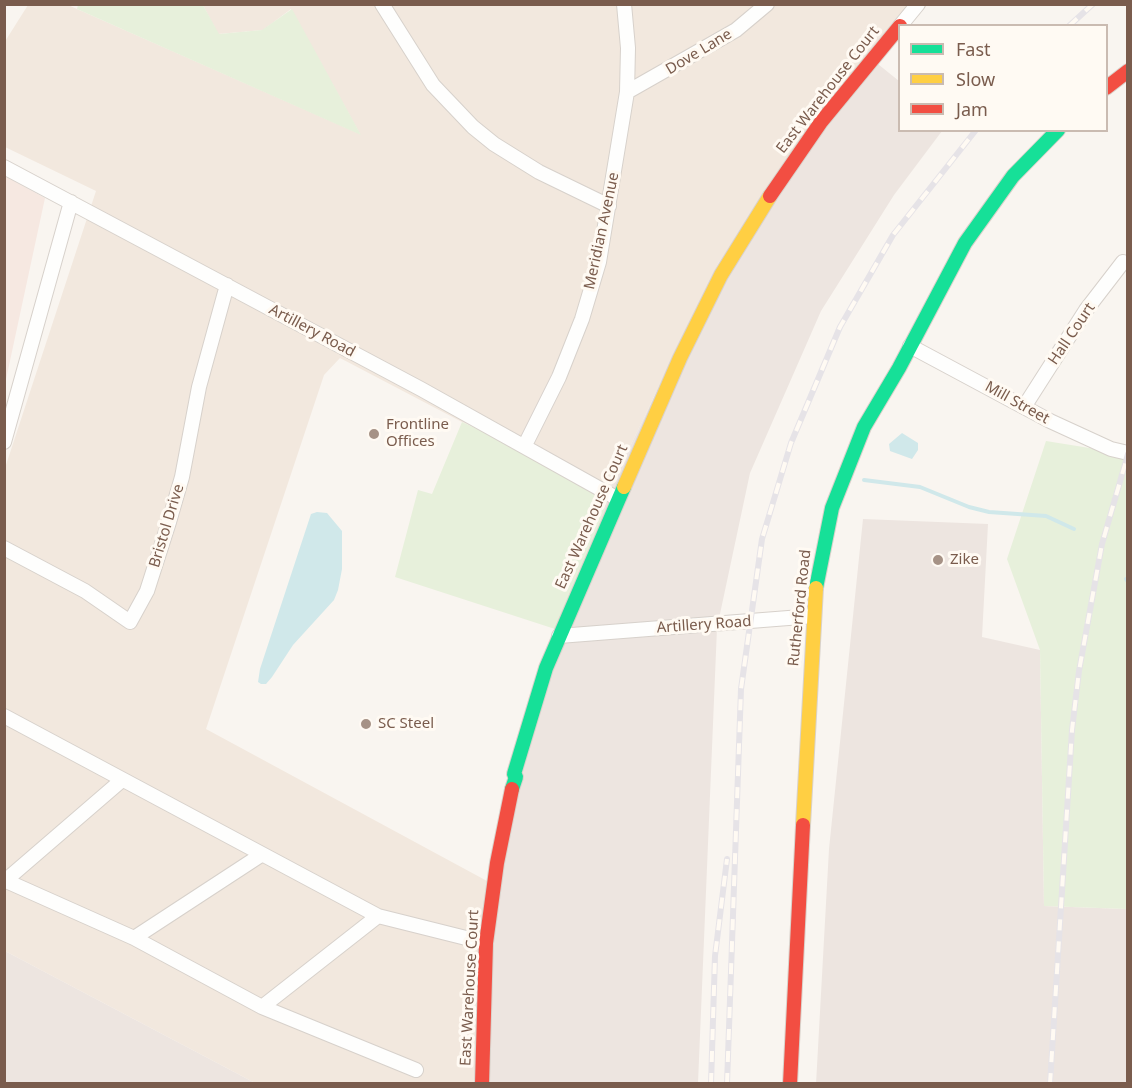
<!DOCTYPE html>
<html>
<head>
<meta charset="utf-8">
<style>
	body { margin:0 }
	#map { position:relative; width:1132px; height:1088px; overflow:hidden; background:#f9f5f0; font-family:"Noto Sans",sans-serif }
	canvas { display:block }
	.frame { position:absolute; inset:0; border:6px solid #7a5c4d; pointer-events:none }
	.legend { position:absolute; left:898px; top:24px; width:210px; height:108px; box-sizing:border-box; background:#fffaf3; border:2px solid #cabbb1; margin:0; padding:8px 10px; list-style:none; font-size:18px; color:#7a5c4d }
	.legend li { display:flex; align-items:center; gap:12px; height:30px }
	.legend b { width:30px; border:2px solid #cabbb1 }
</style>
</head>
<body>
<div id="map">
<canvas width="1132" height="1088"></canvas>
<div class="frame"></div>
<ul class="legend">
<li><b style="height:8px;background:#16e098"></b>Fast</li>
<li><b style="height:8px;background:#ffcf43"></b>Slow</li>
<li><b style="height:8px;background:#f24e42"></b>Jam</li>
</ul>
</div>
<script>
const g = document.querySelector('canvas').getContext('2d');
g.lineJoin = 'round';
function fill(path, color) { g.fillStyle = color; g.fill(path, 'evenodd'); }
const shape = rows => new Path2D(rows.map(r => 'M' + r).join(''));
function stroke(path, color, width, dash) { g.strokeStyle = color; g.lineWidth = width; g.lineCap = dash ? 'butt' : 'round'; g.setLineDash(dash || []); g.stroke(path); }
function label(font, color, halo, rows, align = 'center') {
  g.font = font + ' "Noto Sans",sans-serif'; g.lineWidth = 6; g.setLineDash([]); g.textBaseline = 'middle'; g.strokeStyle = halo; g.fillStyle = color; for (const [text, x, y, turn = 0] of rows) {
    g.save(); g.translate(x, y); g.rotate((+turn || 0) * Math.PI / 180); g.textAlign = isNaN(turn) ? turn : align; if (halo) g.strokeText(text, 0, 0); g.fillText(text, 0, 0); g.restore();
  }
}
fill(shape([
	[28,5,68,5,360,134,291,9,263,30,218,34,203,5,916,5,719,262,610,488,462,422,340,358,324,375,206,729,487,881,478,1083,255,1083,5,951,5,468,96,191,5,147,4,43]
]), '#f2e8de');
fill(shape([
	[5,176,45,198,5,384]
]), '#f6e8e1');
fill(shape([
	[868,56,899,81,900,130,942,131,894,195,821,311,750,473,717,628,698,1083,478,1084,487,881,610,488,719,262],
	[863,519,988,524,982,637,1040,650,1044,906,1127,909,1127,1083,816,1084,829,849],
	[5,951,255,1083,5,1083]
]), '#ede5e0');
fill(shape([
	[78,5,203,5,219,34,262,30,292,9,361,135,77,9],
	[462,422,610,488,599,529,555,629,395,577,418,490,432,494],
	[1046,441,1127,454,1127,909,1044,906,1040,650,1007,559]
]), '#e7f0db');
fill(shape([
	[902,433,918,443,918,450,912,459,890,451,889,444],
	[317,512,327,513,342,531,342,569,338,590,334,600,293,645,272,677,266,684,261,684,258,682,260,669,311,514]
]), '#d0e8ea');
stroke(shape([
	[864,480,920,487,969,507,989,512,1046,516,1074,529],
	[1126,579,1128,582]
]), '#d0e8ea', 4);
const street = shape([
	[382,4,433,85,473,127,494,144,539,172,609,206],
	[900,26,918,4],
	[627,92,736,30,767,4],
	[4,167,421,389,618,499],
	[910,346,1050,421,1111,449,1128,453],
	[1024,407,1086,310,1123,262],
	[4,442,71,202],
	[525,445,559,377,582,319,599,262,627,92,628,48,624,4],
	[4,548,85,591,130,622,147,591,169,522,182,477,199,387,227,285],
	[559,636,814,616],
	[4,716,378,916,486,943],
	[4,880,134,938,262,1007,416,1070],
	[6,880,122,780],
	[134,938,261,855],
	[262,1007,378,916]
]);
const fast = shape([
	[816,588,832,508,864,427,899,368,965,243,1013,176,1058,130],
	[512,789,516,777,514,774,546,668,624,487]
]);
const slow = shape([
	[624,487,680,358,721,275,770,196],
	[803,825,816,588]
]);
const jam = shape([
	[1106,88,1128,71],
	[770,196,821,122,900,26],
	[482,1084,486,943,497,863,512,789],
	[790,1084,803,825]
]);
stroke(street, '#d7d1cb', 16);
stroke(fast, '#d9d2cb', 16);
stroke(slow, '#d9d2cb', 16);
stroke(jam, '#d9d2cb', 16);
stroke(street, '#fefefd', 14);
stroke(fast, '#16e098', 14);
stroke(slow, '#ffcf43', 14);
stroke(jam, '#f24e42', 14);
const rail = shape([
	[1069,26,1093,4],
	[711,1084,715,956,727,859],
	[727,1084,741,689,762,539,791,443,840,327,893,235,976,130],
	[1050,1084,1072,730,1079,671,1102,544,1128,454]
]);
stroke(rail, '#e6e3e7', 6);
stroke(rail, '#fffaf3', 4, [11]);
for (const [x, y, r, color] of [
	[374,434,6,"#a69286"],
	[938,560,6,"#a69286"],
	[366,724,6,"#a69286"]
]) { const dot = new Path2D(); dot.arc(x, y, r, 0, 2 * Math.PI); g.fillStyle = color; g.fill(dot); stroke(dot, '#fffaf3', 2); }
label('15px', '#7a5c4d', '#fffaf3', [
	["Dove Lane",699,52,-31],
	["East Warehouse Court",828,90,-52],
	["Meridian Avenue",602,231,-78],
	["Artillery Road",312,331,28],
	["Hall Court",1072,334,-56],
	["Mill Street",1017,403,29],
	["East Warehouse Court",592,517,-66],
	["Bristol Drive",167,526,-73],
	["Rutherford Road",800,608,-84],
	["Artillery Road",704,625,-4],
	["East Warehouse Court",470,988,-87]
]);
label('15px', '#7a5c4d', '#fffaf3', [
	["Frontline",386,425],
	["Offices",386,442],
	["Zike",950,560],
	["SC Steel",378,724]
], 'left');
</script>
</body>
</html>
